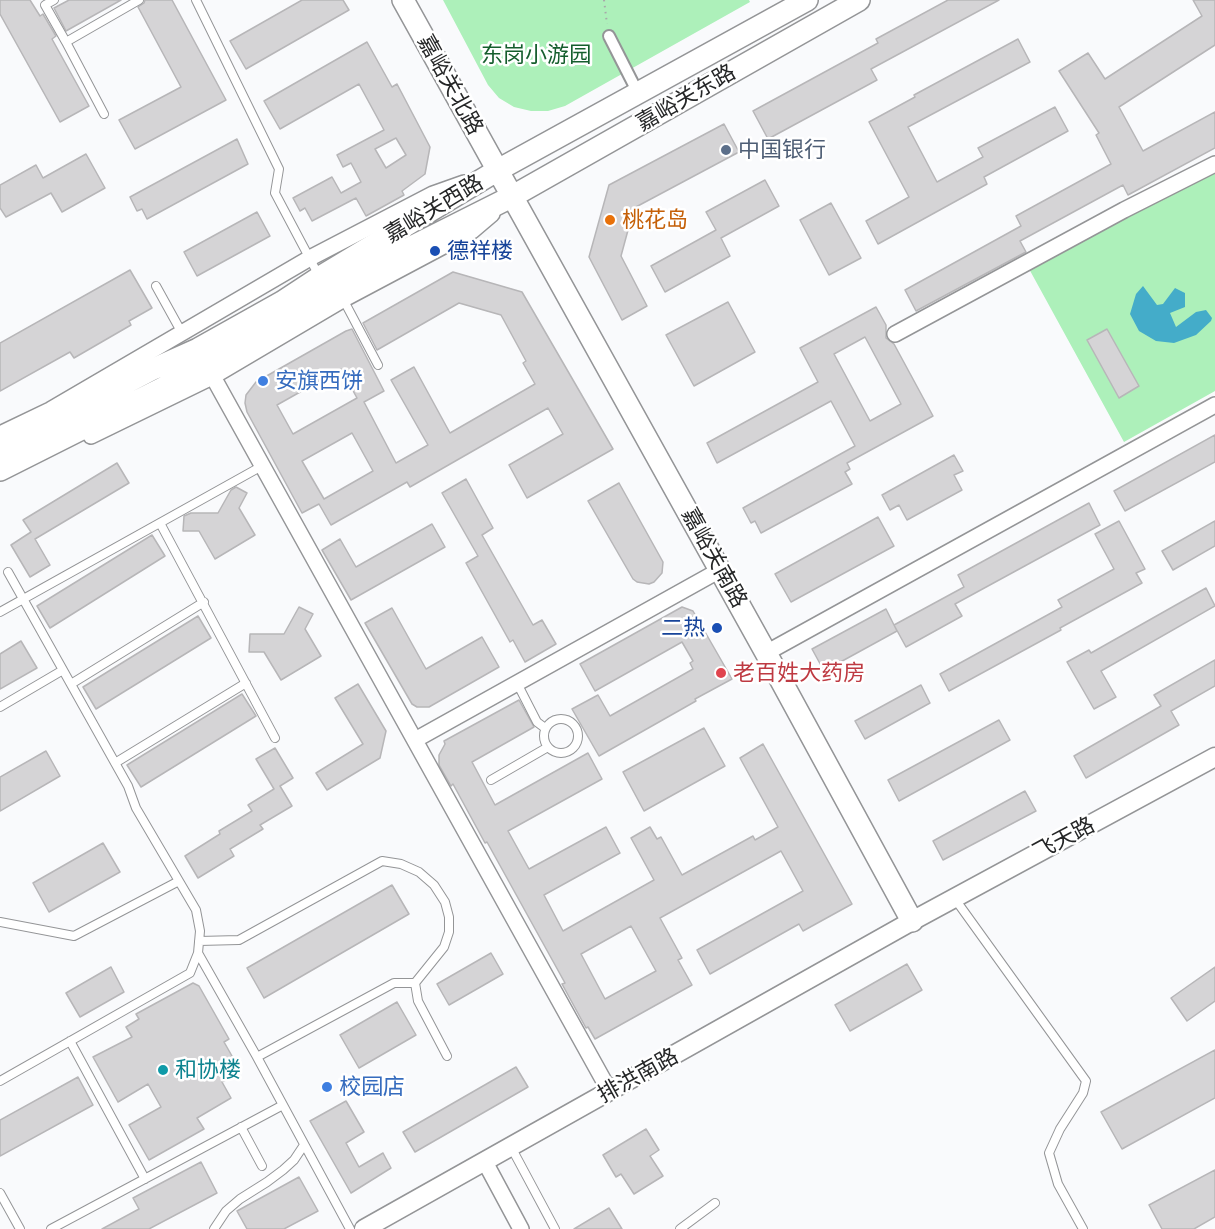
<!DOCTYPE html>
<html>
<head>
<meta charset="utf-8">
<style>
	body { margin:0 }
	canvas { display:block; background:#f9fafc }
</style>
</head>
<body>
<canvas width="1215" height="1229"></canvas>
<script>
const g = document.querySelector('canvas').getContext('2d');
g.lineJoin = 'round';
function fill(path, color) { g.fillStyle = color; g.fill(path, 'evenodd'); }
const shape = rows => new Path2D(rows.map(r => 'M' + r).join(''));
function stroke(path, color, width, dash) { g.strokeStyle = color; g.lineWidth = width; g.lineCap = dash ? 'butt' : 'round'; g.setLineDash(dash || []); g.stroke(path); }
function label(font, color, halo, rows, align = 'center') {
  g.font = font + ' "Alegreya Sans","Noto Sans SC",sans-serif'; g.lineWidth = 5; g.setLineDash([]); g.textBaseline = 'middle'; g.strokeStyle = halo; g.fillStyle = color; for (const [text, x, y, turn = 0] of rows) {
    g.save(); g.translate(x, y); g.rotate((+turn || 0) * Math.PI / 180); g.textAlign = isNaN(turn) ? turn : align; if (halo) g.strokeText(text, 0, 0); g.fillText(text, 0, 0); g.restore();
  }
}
fill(shape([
	[443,0,749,0,750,2,565,106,548,111,531,111,514,107,499,98,488,85],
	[1215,164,1215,391,1124,442,1028,267]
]), '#adf0ba');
fill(shape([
	[1143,286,1157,305,1163,304,1175,288,1185,293,1185,307,1170,313,1176,327,1196,312,1206,310,1212,318,1211,321,1196,335,1174,343,1156,341,1139,331,1130,314,1136,294]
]), '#44acc9');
const building = shape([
	[0,0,30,0,40,16,43,14,56,36,52,39,89,106,60,122,0,14,0,0],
	[69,0,121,0,66,31,54,8,69,0],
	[145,0,172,0,226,100,135,149,119,120,181,87,138,7,144,3,145,0],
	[302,0,343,0,349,10,246,69,230,41,302,0],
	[948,0,999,0,871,69,877,80,768,139,753,111,878,43,876,39,948,0],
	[1193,0,1215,0,1215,45,1119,107,1143,151,1215,112,1215,148,1128,195,1123,185,1020,241,1026,252,916,311,905,290,1021,226,1016,216,1111,164,1096,135,1099,133,1059,71,1088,53,1105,79,1202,16,1193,0],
	[1018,39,1030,62,908,127,937,182,983,157,978,148,1055,107,1068,131,984,177,987,184,878,244,866,221,909,197,869,122,915,97,914,95,1018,39],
	[367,42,392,87,397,84,430,147,425,174,402,191,404,195,366,216,356,198,312,221,305,208,300,211,293,198,332,177,341,193,361,182,351,163,343,167,337,155,384,130,359,84,280,129,264,101,367,42],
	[396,138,406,155,386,168,375,149,396,138],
	[724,124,739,152,634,208,621,256,647,306,622,320,589,257,609,185,724,124],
	[237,139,248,164,147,219,142,209,137,211,130,197,237,139],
	[86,154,105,188,62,212,51,193,6,217,0,208,0,185,36,165,43,178,86,154],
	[765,180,779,206,721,238,730,256,665,292,651,266,716,230,706,212,765,180],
	[831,203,861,258,829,275,800,220,831,203],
	[257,212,270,236,197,276,184,252,257,212],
	[130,270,152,308,129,321,131,325,74,358,70,352,0,391,0,343,130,270],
	[453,272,522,292,613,449,527,498,509,465,563,434,548,408,410,487,407,482,331,525,319,504,302,513,247,412,245,403,246,395,256,382,346,331,352,329,384,391,364,402,396,463,428,445,391,380,414,367,450,433,535,384,523,363,526,361,501,315,459,303,377,350,363,323,453,272],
	[341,369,357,398,293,434,277,405,341,369],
	[352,433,373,471,324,499,302,461,352,433],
	[728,302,755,352,694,386,666,335,728,302],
	[876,307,886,325,886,338,894,344,933,416,847,463,850,469,845,472,852,484,761,533,755,521,751,523,743,508,855,446,831,401,717,463,707,443,818,382,800,348,876,307],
	[865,337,901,404,870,421,834,354,865,337],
	[1107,329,1139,386,1119,398,1087,340,1107,329],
	[1215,435,1215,462,1125,511,1114,491,1215,435],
	[954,455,963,471,954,475,962,490,907,520,899,505,890,510,882,495,954,455],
	[117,463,129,483,35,539,50,565,30,577,11,545,31,532,23,520,117,463],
	[466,479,493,528,482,535,533,625,542,620,556,644,525,662,513,640,510,642,466,563,478,556,442,493,466,479],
	[619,483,663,562,662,573,654,582,649,584,637,582,633,579,588,501,619,483],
	[236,487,247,493,239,508,255,535,215,559,199,531,183,531,184,516,191,513,218,513,231,490,236,487],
	[1089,503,1100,525,955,604,962,616,906,647,894,625,964,587,958,575,1089,503],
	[878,517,894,546,791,602,775,574,878,517],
	[1119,521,1145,569,1136,573,1142,583,1060,628,1061,630,949,691,940,674,1062,607,1058,600,1114,569,1095,534,1119,521],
	[1215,521,1215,546,1173,570,1162,551,1215,521],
	[432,524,445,547,351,600,322,550,340,539,356,567,432,524],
	[152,535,165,556,50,628,37,606,152,535],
	[1206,588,1215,606,1101,671,1116,697,1094,709,1067,662,1089,650,1091,653,1206,588],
	[299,607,313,614,305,629,321,656,281,680,264,652,249,652,250,634,284,634,299,607],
	[682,607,693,611,732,679,695,699,696,701,599,756,572,709,598,695,610,716,693,669,690,663,693,661,682,642,595,691,580,664,682,607],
	[392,608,426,669,482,637,499,667,429,707,417,707,412,704,365,623,392,608],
	[886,609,897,631,824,671,812,649,886,609],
	[198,616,211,638,96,709,83,687,198,616],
	[21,641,37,668,0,689,0,654,21,641],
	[1215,660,1215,686,1171,711,1179,725,1086,778,1074,756,1161,706,1154,695,1215,660],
	[358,684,386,731,380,758,327,790,316,773,363,744,335,698,358,684],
	[921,685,930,703,865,739,855,721,921,685],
	[242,694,256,716,141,787,127,765,242,694],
	[519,700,534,727,472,762,495,805,588,753,602,779,508,831,529,869,606,827,620,853,544,895,563,931,654,880,631,838,650,827,657,839,661,837,682,875,753,836,755,840,778,827,740,758,763,744,852,904,803,931,799,924,710,974,697,950,803,891,781,851,660,918,682,958,678,960,692,985,595,1039,588,1027,586,1028,562,984,565,983,487,842,485,843,453,784,451,786,439,765,439,755,445,744,444,741,519,700],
	[631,926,656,971,605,999,581,954,631,926],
	[999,720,1010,740,899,801,888,780,999,720],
	[704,728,725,766,644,811,623,772,704,728],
	[275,748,293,778,280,786,292,806,260,825,263,829,230,849,234,856,198,878,185,856,220,834,219,831,252,811,248,805,274,789,256,759,275,748],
	[46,751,60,776,0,811,0,777,46,751],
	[1025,791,1036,811,943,860,933,841,1025,791],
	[103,843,120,872,49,912,33,883,103,843],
	[392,885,409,914,264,998,247,968,392,885],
	[491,953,503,974,449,1005,437,984,491,953],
	[907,964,922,990,850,1031,835,1005,907,964],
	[111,967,124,992,80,1017,66,993,111,967],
	[1215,967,1215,1001,1187,1021,1171,998,1215,967],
	[193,983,199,986,229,1039,224,1042,232,1056,222,1062,231,1077,222,1082,231,1098,197,1118,204,1129,149,1160,129,1125,161,1107,148,1084,118,1102,93,1057,132,1037,126,1027,139,1019,136,1014,193,983],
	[397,1002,416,1035,359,1068,340,1035,397,1002],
	[1215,1050,1215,1098,1122,1149,1101,1112,1215,1050],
	[516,1067,528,1087,415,1152,403,1132,516,1067],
	[78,1077,93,1105,0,1156,0,1120,78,1077],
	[346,1101,364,1132,346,1143,359,1167,383,1153,391,1168,351,1193,310,1121,346,1101],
	[646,1129,659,1150,650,1156,663,1176,634,1194,621,1174,616,1177,603,1155,646,1129],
	[201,1162,217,1193,149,1229,102,1229,139,1209,133,1198,201,1162],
	[1215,1170,1215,1217,1194,1229,1162,1229,1149,1205,1215,1170],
	[299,1177,318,1211,284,1229,247,1229,237,1211,299,1177],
	[609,1208,622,1229,574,1229,609,1208]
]);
fill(building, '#d5d4d6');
stroke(building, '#b7b6b8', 1.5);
const service = shape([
	[54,0,45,5,66,42],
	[196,0,279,169,275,193,319,276],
	[104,114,66,42,139,0],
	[156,286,182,333],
	[342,297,378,365],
	[160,523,275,738],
	[0,612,262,466],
	[517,683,537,722,545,728],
	[71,684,204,602],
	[0,707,63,670],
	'544 736a17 17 0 1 1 34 0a17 17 0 1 1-34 0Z',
	[115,763,246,683],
	[491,780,548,747],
	[955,899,1086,1081,1083,1093,1060,1129,1049,1153,1058,1184,1083,1229],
	[0,922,74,936,179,881],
	[198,953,257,1057,394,983,415,983,444,947,449,932,449,917,445,902,434,885,419,872,401,864,382,861,239,940,199,941],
	[415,983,418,1001,447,1056],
	[70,1041,145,1179],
	[257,1057,350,1229],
	[0,1081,190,973,198,953,200,931,196,910,136,808,128,786,8,572],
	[241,1127,262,1166],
	[511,1147,555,1229],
	[0,1193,20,1229],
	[51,1229,283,1105],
	[214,1229,226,1211,240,1199,267,1182,283,1170,294,1160,304,1145],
	[680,1229,715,1203]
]);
const pedestrian = shape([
	[609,36,638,93]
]);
const minor = shape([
	[895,334,1124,210,1215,164],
	[202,357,610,1092],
	[0,434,50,410,310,258,433,194,464,183],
	[91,436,212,377,344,299,472,231,492,214],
	[766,653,1215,405],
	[415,740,720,570],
	[485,1162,521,1229]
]);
const tertiary = shape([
	[364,1229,912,921,1215,757]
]);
const secondary = shape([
	[403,0,766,653,912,921],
	[0,449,151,370,198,349,282,302,320,277,498,170,807,0],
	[0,470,161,389,297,314,336,285,513,196,859,0]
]);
stroke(service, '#949597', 10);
stroke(pedestrian, '#949597', 14);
stroke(minor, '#949597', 18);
stroke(tertiary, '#949597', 21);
stroke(secondary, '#949597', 24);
stroke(shape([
	[604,0,607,24]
]), '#a7a8a9', 2, [1.5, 4.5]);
stroke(service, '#fff', 8);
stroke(pedestrian, '#fff', 10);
stroke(minor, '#fff', 15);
stroke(tertiary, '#fff', 18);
stroke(secondary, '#fff', 21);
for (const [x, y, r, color] of [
	[726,150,6,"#5c6f8a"],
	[610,220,6,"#e8710a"],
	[435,251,6,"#1a4fb4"],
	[263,381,6,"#3f7fe0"],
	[717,628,6,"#1a4fb4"],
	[721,673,6,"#e0444e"],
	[163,1070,6,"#0f9aa8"],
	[327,1087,6,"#3f7fe0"]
]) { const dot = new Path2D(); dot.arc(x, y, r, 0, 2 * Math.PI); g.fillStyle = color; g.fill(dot); stroke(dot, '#fff', 2); }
label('22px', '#155e2d', '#fff', [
	["东岗小游园",536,55]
]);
label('22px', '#252627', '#fff', [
	["嘉峪关北路",450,85,61],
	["嘉峪关东路",686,98,-30],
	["嘉峪关西路",434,209,-31],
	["嘉峪关南路",714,558,61],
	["飞天路",1064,839,-28],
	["排洪南路",638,1076,-29]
]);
label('22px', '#4e5e75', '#fff', [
	["中国银行",738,150]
], 'left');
label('22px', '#c56008', '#fff', [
	["桃花岛",622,220]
], 'left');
label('22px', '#164399', '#fff', [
	["德祥楼",447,251],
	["二热",705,628,"right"]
], 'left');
label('22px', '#366cbe', '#fff', [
	["安旗西饼",275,381],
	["校园店",339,1087]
], 'left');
label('22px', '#be3a42', '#fff', [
	["老百姓大药房",733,673]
], 'left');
label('22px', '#0d838f', '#fff', [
	["和协楼",175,1070]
], 'left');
</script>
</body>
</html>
